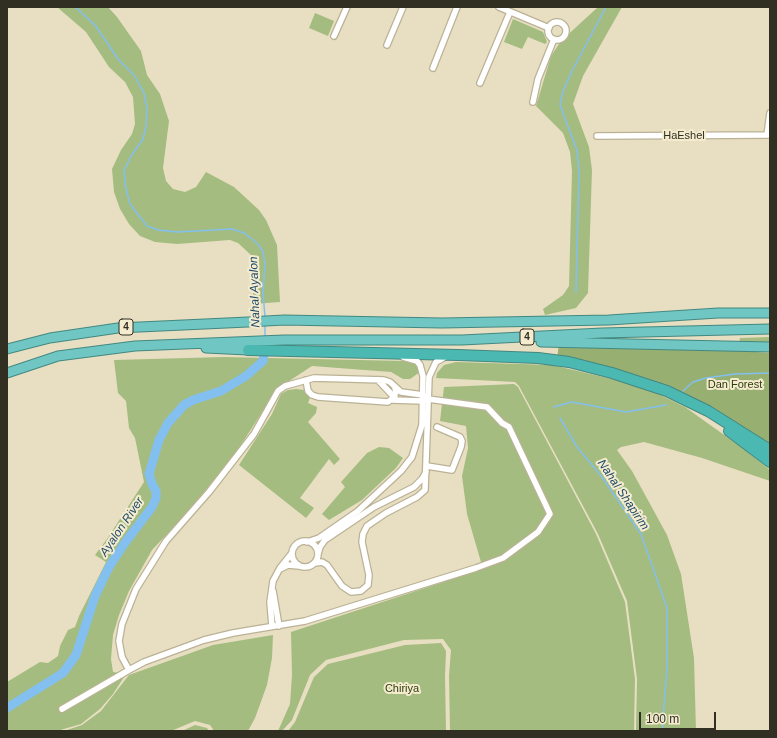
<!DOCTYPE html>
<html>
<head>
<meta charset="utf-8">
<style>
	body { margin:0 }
	#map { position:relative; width:777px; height:738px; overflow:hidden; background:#e8dfc2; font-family:Helvetica,sans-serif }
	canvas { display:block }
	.frame { position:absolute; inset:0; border:8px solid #312e22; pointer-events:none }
	.scale { position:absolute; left:639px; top:712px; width:77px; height:18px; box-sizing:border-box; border:2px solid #312e22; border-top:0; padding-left:5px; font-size:12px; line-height:14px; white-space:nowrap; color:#312e22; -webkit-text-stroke:3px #f5eccf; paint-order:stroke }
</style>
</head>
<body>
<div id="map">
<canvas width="777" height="738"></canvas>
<div class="frame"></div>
<div class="scale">100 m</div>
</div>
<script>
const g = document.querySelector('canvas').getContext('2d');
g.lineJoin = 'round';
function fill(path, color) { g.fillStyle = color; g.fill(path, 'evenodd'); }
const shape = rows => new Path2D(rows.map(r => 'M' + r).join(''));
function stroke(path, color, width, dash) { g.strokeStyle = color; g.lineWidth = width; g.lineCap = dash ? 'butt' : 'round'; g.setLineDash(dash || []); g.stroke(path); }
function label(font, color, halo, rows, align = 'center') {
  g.font = font + ' Helvetica,sans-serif'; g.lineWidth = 4; g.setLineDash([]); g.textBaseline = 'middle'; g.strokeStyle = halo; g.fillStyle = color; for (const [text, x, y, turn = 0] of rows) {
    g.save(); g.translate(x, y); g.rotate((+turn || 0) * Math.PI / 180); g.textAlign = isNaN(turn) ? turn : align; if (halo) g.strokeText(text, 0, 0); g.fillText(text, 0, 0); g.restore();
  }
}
fill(shape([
	[57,7,108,7,117,17,141,51,147,75,160,94,169,121,163,168,166,181,173,189,185,192,196,187,206,172,234,187,259,210,266,220,277,245,280,302,253,304,253,265,252,256,238,243,230,240,177,244,155,242,140,236,129,224,120,209,114,192,112,169,121,150,132,134,135,124,133,97,125,82,109,67,86,32],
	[598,7,622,7,583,76,573,104,589,147,592,170,588,293,576,308,545,315,543,309,563,295,569,286,572,171,570,152,563,133,536,106,551,56,561,41],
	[315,13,334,21,328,36,309,28],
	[513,19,543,32,547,42,545,44,528,37,522,49,504,42],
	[770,337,770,343,739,343,740,338],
	[224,357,404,361,417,364,420,372,410,379,403,379,391,372,312,366,277,389,235,454,186,514,152,550,129,591,119,615,113,635,111,659,113,672,126,674,113,694,100,709,81,724,57,731,7,731,7,682,40,662,48,663,58,656,60,646,68,630,75,627,79,616,106,562,95,555,107,539,144,482,135,438,129,428,126,401,118,393,114,360],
	[456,362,552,365,642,386,685,407,741,447,770,470,770,481,702,458,644,442,621,447,617,450,632,471,667,535,681,574,694,658,696,731,636,731,637,679,627,601,598,534,519,386,515,382,436,378,437,373,444,365],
	[514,384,518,387,596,534,625,602,635,679,634,731,450,731,449,676,451,650,443,639,404,640,326,660,310,675,292,720,282,731,278,731,290,704,292,675,291,632,483,569,467,514,462,476,468,448,466,426,440,421,444,387],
	[296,389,304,390,310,398,308,403,317,407,316,413,308,422,340,459,334,465,329,459,300,498,314,508,306,518,239,465,272,414,281,394,288,390],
	[379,447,389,448,403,458,396,468,362,500,329,520,322,514,345,487,341,482,367,453],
	[273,635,272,658,267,685,255,718,248,731,214,731,210,725,195,721,171,731,64,731,82,725,101,711,129,675,213,645],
	[441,643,446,651,445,676,446,731,288,731,295,722,314,677,328,664,405,645],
	[195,725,207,728,209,731,182,731]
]), '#a4bc80');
fill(shape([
	[559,345,699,348,770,353,770,447,705,406,557,358]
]), '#97b071');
stroke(shape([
	[75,7,95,25,118,59,134,75,144,93,147,109,146,126,143,139,131,156,124,171,126,189,130,204,147,226,158,230,177,232,232,229,244,233,258,244,263,252,265,264,263,293,265,317],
	[576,292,579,171,577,150,560,105,563,91,572,71,606,7],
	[265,337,265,325],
	[683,391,693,382,706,378,735,374,770,373],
	[554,407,572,402,626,412,666,405],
	[560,418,577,447,602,477,641,534,667,608,667,668,662,731]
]), '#83c0ef', 1.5);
stroke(shape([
	[7,708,63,673,76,655,95,596,109,567,124,544,152,507,156,498,156,491,152,484,149,474,159,440,168,423,184,405,193,400,221,391,246,376,263,361,264,354]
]), '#83c0ef', 9);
const minor = shape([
	[499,7,549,28],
	'548 31a9 9 0 1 1 18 0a9 9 0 1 1-18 0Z',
	[334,36,347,7],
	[387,45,403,7],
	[433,68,457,7],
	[480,83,510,12],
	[533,102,538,79,554,39],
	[767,135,770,113],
	[597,136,770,135],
	[306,380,308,391,312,395,318,397,388,402,394,397,396,392,395,388],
	[378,380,395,398],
	[392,400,423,401,428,399,423,395,401,392,390,382,384,380,314,378,285,386,278,391,254,434,209,492,166,541,136,589,122,624,119,641,122,657,129,670,144,662,204,640,233,633,305,621,476,568,503,558,538,532,550,514,509,427,502,423,487,407,428,399],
	[427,466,452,470,461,447,462,441,460,437,437,427],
	'292 554a13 13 0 1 1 26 0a13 13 0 1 1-26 0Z',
	[307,542,319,538,358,511,401,471,412,457,422,425,423,376,420,365,417,361,403,357],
	[318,554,320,547,325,540,374,507,414,487,422,479,426,472],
	[315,563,322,562,327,565,342,586,351,592,361,591,368,585,369,575,362,542,363,534,367,526,386,513,417,497,425,490,429,377,436,362,445,357],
	[280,569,288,565,299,566],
	[273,591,279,626],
	[272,626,270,602,273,581,280,568,292,553],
	[62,709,129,670]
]);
const trunk = shape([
	[541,342,770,347],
	[206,348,248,350],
	[7,349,50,338,118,328,248,322,284,320,442,323,609,320,718,313,770,313],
	[7,373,58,356,135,346,284,340,462,340,602,333,770,329]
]);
const motorway = shape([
	[248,350,458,355,538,358,569,362,612,373,667,391,708,411,770,450],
	[729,431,770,462]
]);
stroke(minor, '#bbb296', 8);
stroke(trunk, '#438880', 11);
stroke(motorway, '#438880', 12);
stroke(minor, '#fff', 5.5);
stroke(trunk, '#70c6c2', 9);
stroke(motorway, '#4cb8b2', 10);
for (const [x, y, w] of [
	[126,327,14],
	[527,337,14]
]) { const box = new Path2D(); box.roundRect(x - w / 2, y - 8, w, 16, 3); g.fillStyle = '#f5eccf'; g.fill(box); stroke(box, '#312e22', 1); }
label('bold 10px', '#312e22', null, [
	["4",126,327],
	["4",527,337]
]);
label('11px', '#312e22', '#f5eccf', [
	["HaEshel",684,136]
]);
label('11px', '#2c3c0c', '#f5eccf', [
	["Dan Forest",735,385],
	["Chiriya",402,689]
]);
label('italic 12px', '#1c4969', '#f5eccf', [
	["Nahal Ayalon",255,292,-92],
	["Nahal Shapirim",623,495,56],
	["Ayalon River",122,527,-56]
]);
</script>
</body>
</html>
